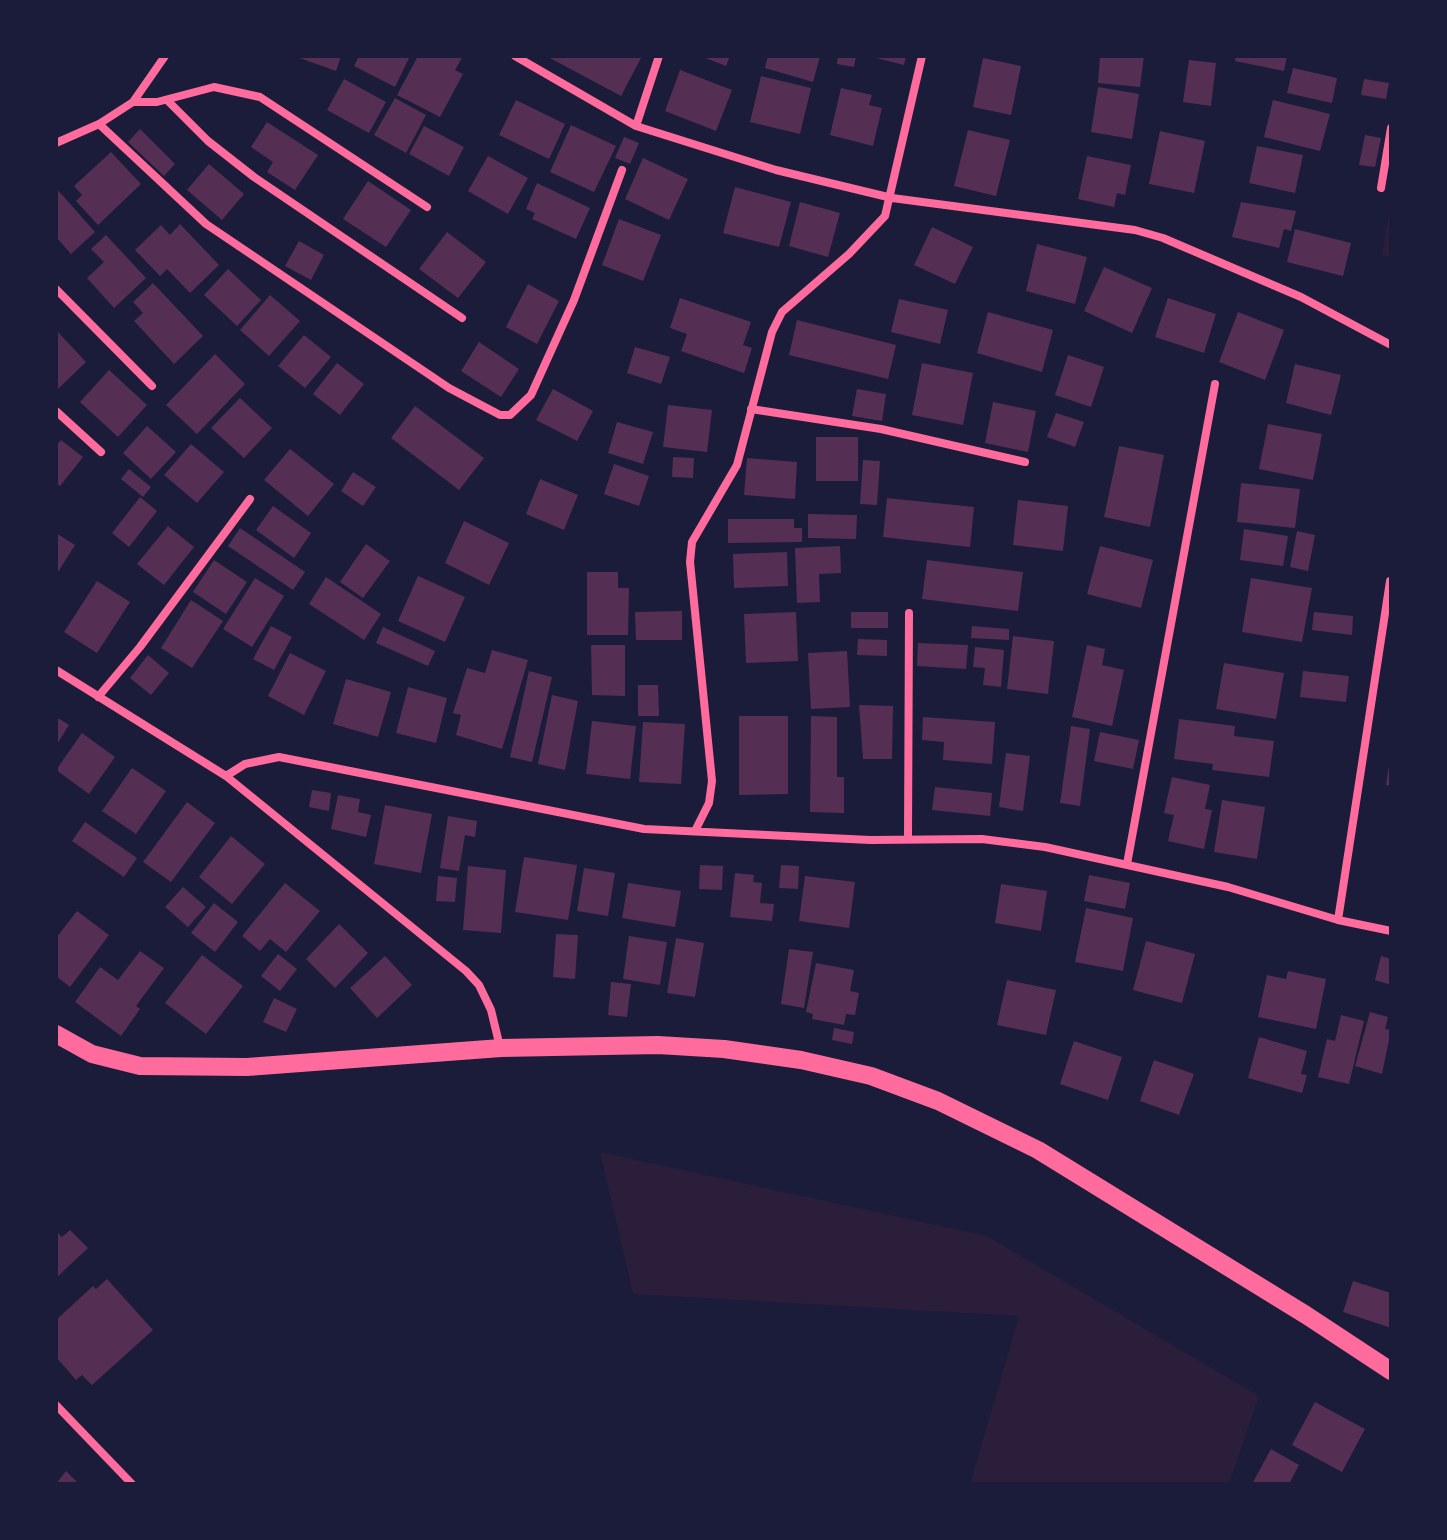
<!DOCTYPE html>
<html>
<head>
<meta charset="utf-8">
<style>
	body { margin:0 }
	#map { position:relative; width:1447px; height:1540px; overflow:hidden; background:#1b1b3a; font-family:"PT Sans",sans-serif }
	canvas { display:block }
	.frame { position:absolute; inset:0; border:58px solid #1b1b3a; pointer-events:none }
</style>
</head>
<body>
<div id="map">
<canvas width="1447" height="1540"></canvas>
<div class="frame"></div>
</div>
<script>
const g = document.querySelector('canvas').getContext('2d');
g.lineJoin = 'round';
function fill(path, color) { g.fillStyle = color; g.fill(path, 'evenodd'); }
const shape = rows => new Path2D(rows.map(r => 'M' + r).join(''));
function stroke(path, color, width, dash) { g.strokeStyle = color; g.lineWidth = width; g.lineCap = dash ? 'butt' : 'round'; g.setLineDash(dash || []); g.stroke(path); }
fill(shape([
	[1391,201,1391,257,1382,255],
	[600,1152,987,1236,1259,1396,1229,1484,970,1484,1019,1316,633,1294]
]), '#2a1e3b');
fill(shape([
	[294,56,341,56,336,71],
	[359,56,410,56,395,87,354,66],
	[418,56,463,56,455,70,463,74,440,117,397,95],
	[546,56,636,56,641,58,621,96],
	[700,56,730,56,726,66],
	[768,56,820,56,813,82,765,68],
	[838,56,856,56,854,67,837,64],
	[868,56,906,56,904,65],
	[1100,56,1144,56,1140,87,1098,83],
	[1236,56,1287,56,1284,71,1235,61],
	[983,58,1021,66,1011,115,973,107],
	[1189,60,1216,63,1211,106,1183,102],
	[1293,68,1337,78,1332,103,1287,93],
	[680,70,732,90,716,131,665,111],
	[761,76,811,88,800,134,750,122],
	[344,79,386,102,369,133,327,110],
	[1364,79,1389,83,1386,99,1361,95],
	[1098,87,1139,94,1132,139,1091,132],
	[841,88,872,95,869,105,882,108,873,146,830,135],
	[395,98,426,115,406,153,374,135],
	[516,100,565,124,549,159,499,135],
	[1273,100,1330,114,1320,151,1264,137],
	[267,122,318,155,295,190,267,172,273,162,251,147],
	[571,125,616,146,594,192,550,172],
	[424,126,464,147,449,176,409,154],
	[140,129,175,164,164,176,128,142],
	[968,130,1010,140,996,196,954,186],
	[1160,131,1205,141,1194,193,1149,184],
	[1365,135,1381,138,1375,167,1359,165],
	[624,137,639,143,630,164,615,158],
	[1257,146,1303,155,1295,193,1249,183],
	[111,152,141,184,98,225,76,201,82,195,74,186],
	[488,156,528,178,508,214,468,191],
	[1087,156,1131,165,1125,195,1117,193,1114,207,1078,199],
	[643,158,688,179,669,220,625,199],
	[209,164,244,194,222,220,187,190],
	[368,181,411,210,386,247,343,219],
	[537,183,590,208,576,239,532,219,535,213,526,209],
	[735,187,791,202,779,247,723,233],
	[56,188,95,232,71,254,56,237],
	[800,202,840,213,828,257,789,246],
	[1241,202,1296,211,1291,231,1284,229,1279,248,1232,237],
	[619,219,661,235,643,281,602,265],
	[180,224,219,265,190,293,167,269,160,276,135,250,161,225,170,235],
	[932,227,973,247,955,284,914,265],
	[1295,229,1351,243,1343,276,1287,262],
	[447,232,486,262,458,298,419,269],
	[106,235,146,278,114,308,87,278,104,262,91,249],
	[299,241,324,255,311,280,285,266],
	[1037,244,1087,257,1075,304,1026,291],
	[1104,267,1152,288,1132,333,1084,311],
	[228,269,261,300,237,326,204,295],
	[153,283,203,336,174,364,134,321,143,313,133,302],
	[528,284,559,301,537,344,506,327],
	[270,295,300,321,269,356,240,330],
	[680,298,751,322,743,345,752,348,744,373,681,351,687,334,670,328],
	[1168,298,1216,314,1204,353,1155,337],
	[899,299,948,310,940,344,891,332],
	[988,312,1053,330,1042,372,977,353],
	[1238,312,1284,330,1265,380,1219,362],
	[797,320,896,345,888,379,789,355],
	[56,330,86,362,58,389,56,387],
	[304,335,331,357,305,388,278,366],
	[479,342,519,369,501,397,461,371],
	[635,347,670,357,661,384,627,373],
	[215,354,245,384,197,434,166,405],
	[1068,355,1104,367,1091,407,1055,395],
	[337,363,364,384,340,415,313,394],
	[922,363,973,373,963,425,912,415],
	[1295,364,1341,375,1331,415,1286,403],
	[109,370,147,405,118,437,80,402],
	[553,389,593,411,577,441,536,420],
	[857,389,886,394,882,421,852,416],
	[240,398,272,428,244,458,211,428],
	[993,402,1036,411,1028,452,985,443],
	[668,405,712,410,707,452,663,447],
	[415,406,484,458,459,490,391,438],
	[1056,413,1084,422,1075,447,1047,437],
	[617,422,653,432,643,464,608,453],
	[1268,424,1322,434,1313,480,1259,469],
	[147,426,176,452,151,479,123,453],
	[816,437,858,437,858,481,816,481],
	[61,440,83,457,60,486,56,483,56,446],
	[191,444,224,472,197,503,164,475],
	[1119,446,1164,455,1150,527,1104,517],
	[290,449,334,484,308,516,264,480],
	[673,457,694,458,693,478,672,477],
	[747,458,797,462,795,499,744,495],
	[863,460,880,461,877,505,860,504],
	[614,464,649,476,639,506,604,494],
	[129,469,151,487,143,497,121,479],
	[353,472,376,487,363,506,341,491],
	[540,479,578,495,564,530,526,514],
	[1241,483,1300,489,1295,528,1237,522],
	[140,497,157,511,129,547,112,533],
	[887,498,974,507,970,547,883,537],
	[1018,500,1068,506,1063,551,1013,545],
	[273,506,311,533,294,558,256,530],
	[808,514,857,515,856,539,808,538],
	[728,519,794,519,794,528,802,528,802,542,728,543],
	[464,521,509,543,489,585,445,563],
	[168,526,194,547,164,585,137,564],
	[240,528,305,572,293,590,228,546],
	[1244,529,1288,536,1283,566,1240,560],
	[1297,531,1315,535,1308,571,1290,567],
	[56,533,75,545,56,575],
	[366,544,390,561,363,598,340,582],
	[840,546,841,573,819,574,820,602,797,603,795,548],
	[1100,546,1153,560,1141,608,1087,594],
	[787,552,788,586,734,588,733,554],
	[214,560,247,582,226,614,193,592],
	[927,560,1023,572,1018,611,922,599],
	[587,572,618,572,618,588,629,588,628,635,587,635],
	[418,576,465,597,445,642,398,621],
	[326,577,381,614,364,640,309,604],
	[255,578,284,596,252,647,223,629],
	[1251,578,1312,588,1302,642,1242,632],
	[97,581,130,602,97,653,64,632],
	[191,600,223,621,192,668,161,648],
	[682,611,682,640,636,640,635,612],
	[796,612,798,661,746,663,744,614],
	[851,612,888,612,888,628,851,628],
	[1314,612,1353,616,1352,635,1312,630],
	[271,626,292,637,274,670,253,659],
	[972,626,1009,629,1009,640,971,638],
	[383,627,435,651,428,666,376,643],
	[1013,636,1054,641,1048,694,1007,689],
	[858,639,887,640,887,656,857,655],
	[918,643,968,645,966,669,917,666],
	[591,645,625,645,625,696,592,695],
	[1087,645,1105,649,1102,665,1124,670,1112,726,1072,717],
	[975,647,1004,650,1001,687,983,685,985,668,973,667],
	[492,650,528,660,502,749,456,735,461,715,453,713,467,668,485,673],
	[847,651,850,707,811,709,808,653],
	[290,653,326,671,304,715,268,696],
	[148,655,169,673,151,695,130,678],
	[1224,663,1284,673,1276,719,1216,709],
	[529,671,552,677,532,762,510,757],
	[1303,671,1349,676,1346,702,1300,697],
	[346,679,391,692,378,737,333,724],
	[638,685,658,685,659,716,638,716],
	[408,687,447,698,436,743,396,733],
	[552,695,578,701,565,770,538,764],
	[859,705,893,706,892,759,863,759],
	[739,716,788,716,788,794,739,795],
	[811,716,837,717,837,777,844,777,844,813,810,812],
	[56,717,69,725,56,746],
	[923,717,995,722,992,764,943,760,944,742,922,740],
	[1179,719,1235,726,1234,736,1274,741,1269,777,1212,770,1213,764,1174,759],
	[592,721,636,726,630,779,586,774],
	[643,722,685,724,681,784,639,782],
	[1071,726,1090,729,1080,806,1060,803],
	[1100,732,1139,740,1133,769,1094,761],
	[82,733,115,757,89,794,56,770],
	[1006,753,1030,756,1023,811,999,807],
	[1389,766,1391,767,1391,786,1386,785],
	[132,768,166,791,136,834,102,811],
	[1172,777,1210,785,1205,809,1212,810,1204,849,1168,841,1174,815,1164,813],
	[935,787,992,793,990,816,932,810],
	[312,790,331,793,329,811,309,807],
	[338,795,360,799,358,812,371,815,366,837,331,829],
	[1222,800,1265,807,1257,859,1214,852],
	[187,802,215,823,171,882,143,862],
	[385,805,432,814,421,873,374,864],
	[448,816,477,821,475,837,465,835,459,871,440,868],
	[85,822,137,858,124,877,72,841],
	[231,836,265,864,232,904,199,877],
	[524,857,577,865,568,920,515,912],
	[700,865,723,866,722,890,699,889],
	[781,865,799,866,798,889,779,888],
	[468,866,506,870,501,933,463,930],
	[584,868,615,873,608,916,577,911],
	[735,873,754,875,753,882,762,883,760,903,774,904,772,921,730,917],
	[1089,875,1130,883,1125,909,1084,901],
	[438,876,457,878,455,902,436,901],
	[805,876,855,882,849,928,799,921],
	[285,883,320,911,286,952,270,939,260,951,242,936],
	[628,883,681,891,675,927,622,918],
	[1001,884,1047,891,1041,931,995,923],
	[183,887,206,907,188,927,165,907],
	[214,903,238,922,215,952,191,933],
	[1086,908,1133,918,1123,971,1075,962],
	[77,911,109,935,70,987,56,976,56,938],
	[339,924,368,953,335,988,306,959],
	[556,934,578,935,575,979,553,977],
	[629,936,667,942,660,985,623,979],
	[676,938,704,943,695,997,667,993],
	[1146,941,1195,954,1182,1003,1133,990],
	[789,949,813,952,804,1008,781,1004],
	[140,951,164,968,136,1006,140,1009,121,1036,75,1002,100,967,118,980],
	[278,954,297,969,280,991,261,976],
	[202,955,243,986,206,1034,165,1003],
	[385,956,412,985,377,1018,350,988],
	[1381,956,1391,959,1391,985,1375,980],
	[816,963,854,970,850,991,859,993,855,1015,846,1014,844,1025,812,1019,813,1014,806,1012],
	[1288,971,1326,979,1316,1029,1258,1017,1267,975,1286,979],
	[1007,980,1056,990,1046,1035,997,1025],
	[611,982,631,984,627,1017,608,1015],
	[274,998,297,1009,286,1032,263,1022],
	[1370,1012,1388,1017,1385,1029,1391,1030,1382,1074,1355,1066],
	[1341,1015,1364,1021,1349,1084,1318,1077,1327,1039,1335,1041],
	[834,1028,854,1032,852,1044,832,1040],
	[1259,1037,1307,1051,1301,1074,1307,1075,1302,1093,1248,1078],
	[1074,1041,1122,1057,1108,1100,1060,1084],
	[1154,1060,1194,1074,1179,1115,1140,1101],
	[70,1230,88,1248,56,1278,56,1231,62,1237],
	[107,1279,153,1330,92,1385,82,1375,76,1380,56,1357,56,1320,93,1286,96,1289],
	[1353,1281,1391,1293,1391,1328,1343,1312],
	[1315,1402,1365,1429,1342,1472,1292,1445],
	[1271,1449,1299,1465,1289,1484,1252,1484],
	[66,1471,79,1484,56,1484]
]), '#542f53');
stroke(shape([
	[515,56,636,126,776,170,892,198,1135,230,1163,238,1301,297,1391,345],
	[167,100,208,141,254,177,462,318],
	[133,102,157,102,214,87,260,97,427,207],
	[99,124,206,224,449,388,500,415,510,415,531,395,574,300,622,170],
	[636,126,659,56],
	[56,143,99,124,133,102,165,56],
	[1381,188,1391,128],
	[56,289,152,386],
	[751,409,881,429,1025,462],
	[56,411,101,452],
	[56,670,226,776,466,971,479,985,491,1010,500,1047],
	[98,697,140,647,250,499],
	[226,776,245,764,279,757,644,829,870,840,982,839,1045,847,1228,887,1338,920,1391,931],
	[695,831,709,803,712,781,690,562,692,542,737,465,772,332,782,312,849,254,885,216,922,56],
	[908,838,909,613],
	[1127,864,1215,384],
	[1338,920,1390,581],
	[56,1405,132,1484]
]), '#ff6b9d', 8);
stroke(shape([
	[56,1034,92,1054,140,1066,247,1067,501,1048,658,1045,724,1049,801,1060,871,1076,938,1101,1038,1150,1306,1315,1391,1371]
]), '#ff6b9d', 18);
</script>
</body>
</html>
